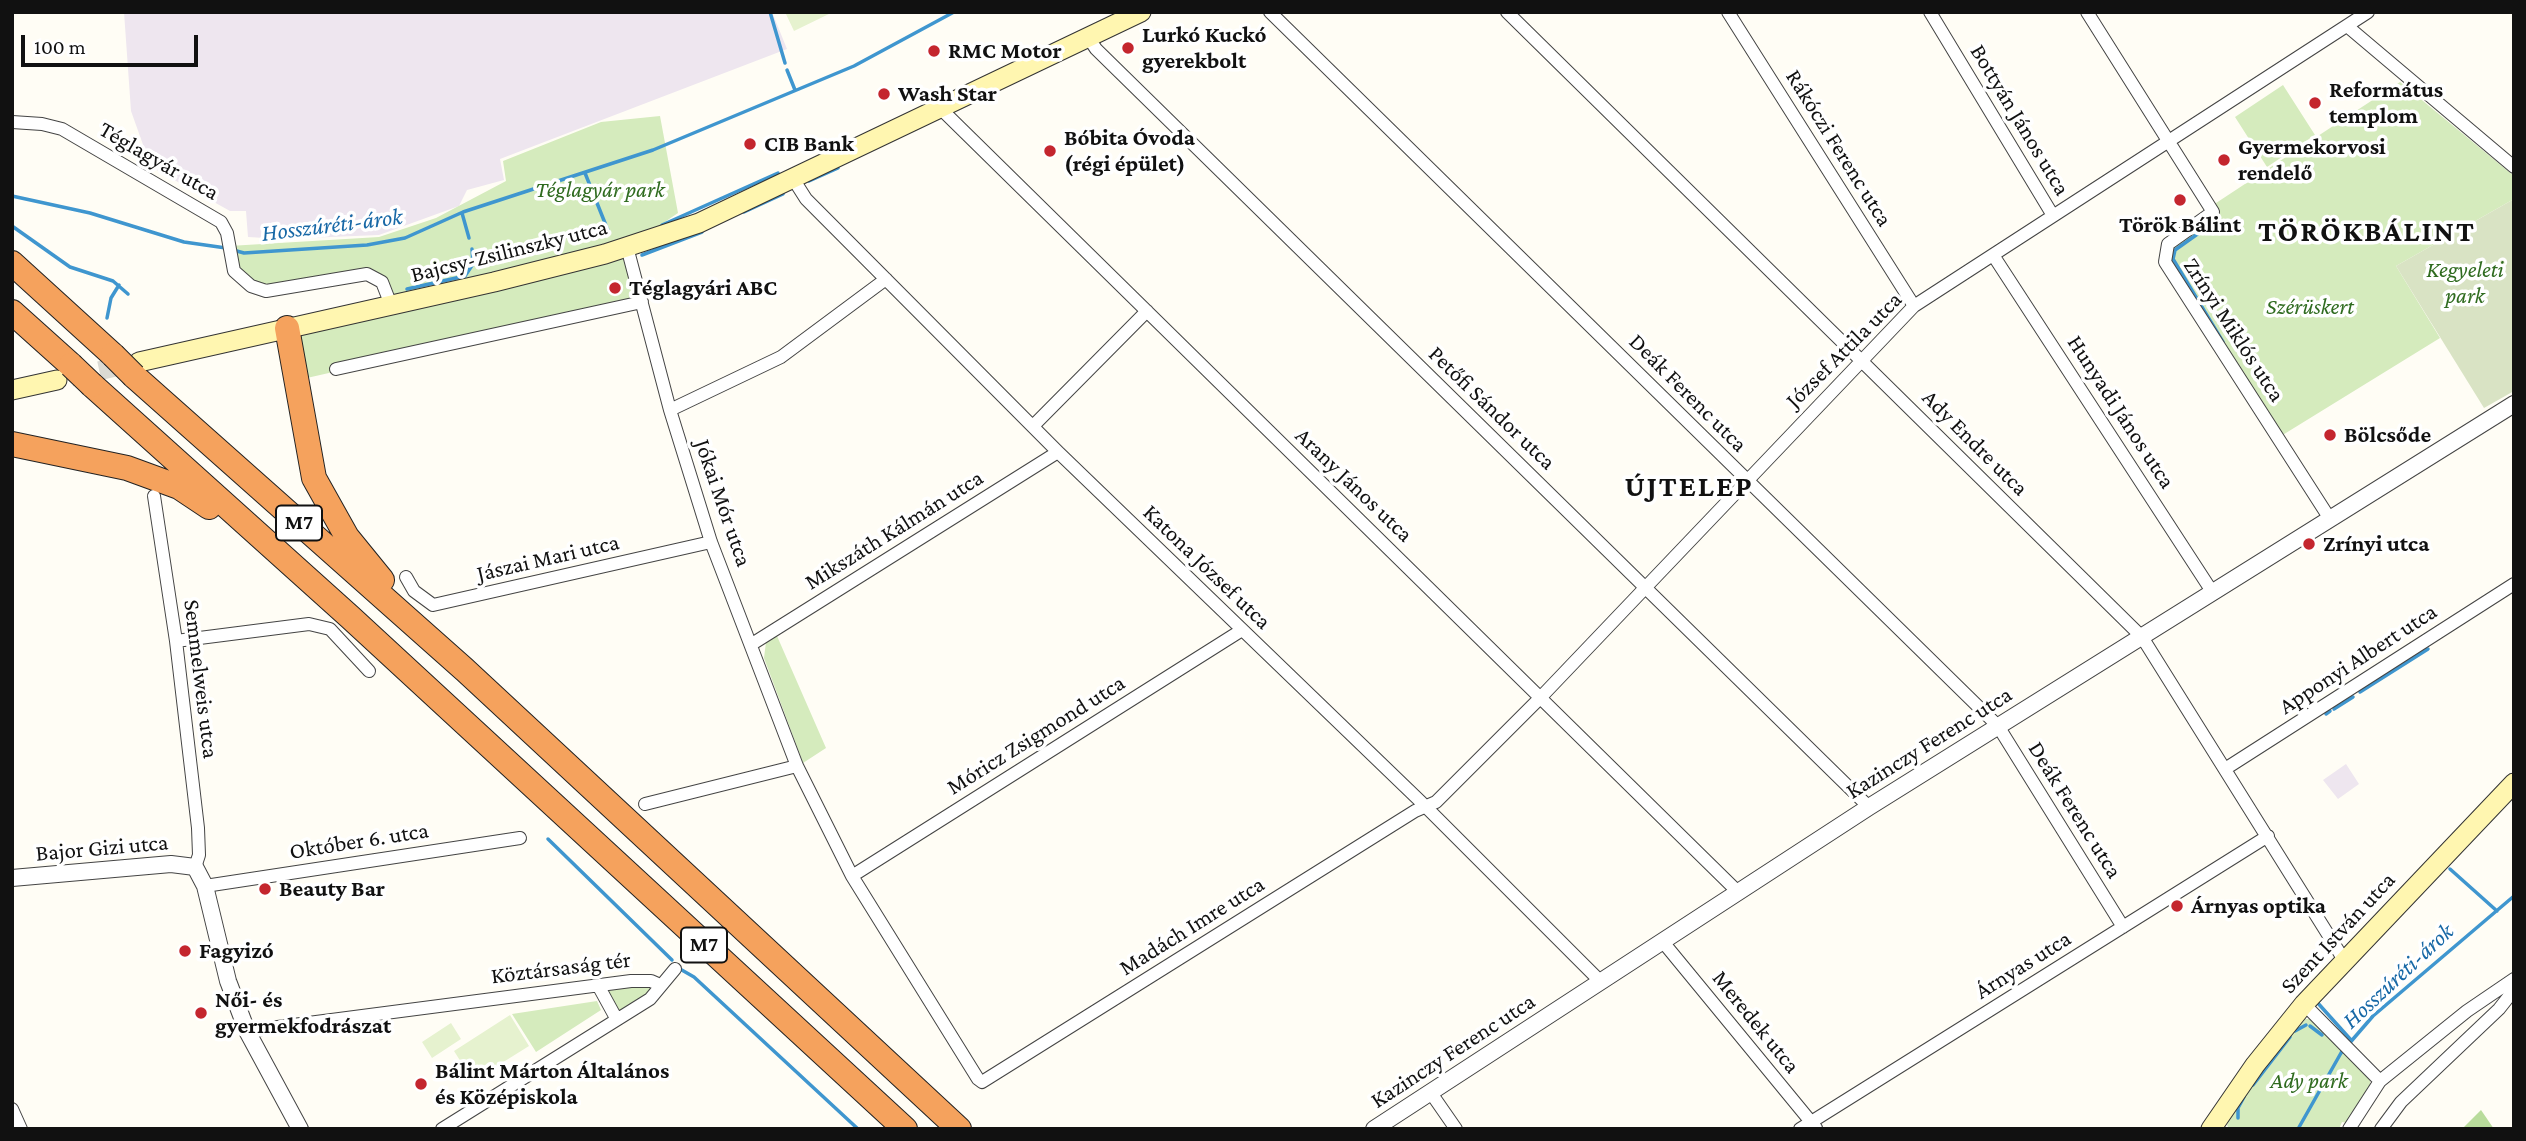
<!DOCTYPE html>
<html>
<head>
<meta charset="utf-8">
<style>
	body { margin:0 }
	#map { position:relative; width:2526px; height:1141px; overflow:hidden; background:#fffdf5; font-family:"Crimson Pro",serif }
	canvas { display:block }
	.frame { position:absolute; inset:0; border:14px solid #111; pointer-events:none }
	.scale { position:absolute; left:21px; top:35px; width:177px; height:32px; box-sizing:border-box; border:4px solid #111; border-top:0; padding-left:9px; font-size:21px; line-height:24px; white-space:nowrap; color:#111; -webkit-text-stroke:5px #fff; paint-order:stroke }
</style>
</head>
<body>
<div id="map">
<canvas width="2526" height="1141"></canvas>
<div class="frame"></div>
<div class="scale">100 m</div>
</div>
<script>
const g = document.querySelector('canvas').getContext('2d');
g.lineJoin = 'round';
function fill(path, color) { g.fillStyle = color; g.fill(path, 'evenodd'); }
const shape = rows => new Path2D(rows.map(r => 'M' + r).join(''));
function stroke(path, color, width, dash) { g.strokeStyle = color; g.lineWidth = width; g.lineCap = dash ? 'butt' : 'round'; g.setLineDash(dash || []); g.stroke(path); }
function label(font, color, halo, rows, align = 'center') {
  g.font = font + ' "Crimson Pro",serif'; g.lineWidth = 7; g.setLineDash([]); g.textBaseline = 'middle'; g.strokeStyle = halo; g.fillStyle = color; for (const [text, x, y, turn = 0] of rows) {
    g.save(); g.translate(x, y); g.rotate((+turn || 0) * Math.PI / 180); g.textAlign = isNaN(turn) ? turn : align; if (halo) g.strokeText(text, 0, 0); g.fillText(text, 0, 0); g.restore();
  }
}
fill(shape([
	[124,12,772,12,787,49,500,159,504,180,467,190,459,206,379,235,282,239,248,237,246,211,230,211,151,167,131,111],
	[2346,764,2359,784,2338,799,2323,780]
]), '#eee6ef');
fill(shape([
	[2400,82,2514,176,2514,199,2396,266,2440,338,2281,436,2169,262,2174,245,2220,216,2213,205],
	[2283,85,2315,135,2267,167,2235,117],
	[660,116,678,213,628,247,642,302,298,380,287,328,391,305,375,277,266,291,242,280,229,246,379,237,436,218,506,181,503,161,601,122],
	[777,636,826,748,803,763,764,658,766,642],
	[650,986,650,993,620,1011,616,1011,607,991,611,988],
	[597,1001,601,1010,536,1052,512,1014],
	[2300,1019,2310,1019,2370,1077,2370,1087,2347,1123,2342,1122,2339,1129,2229,1129,2227,1125,2238,1101]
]), '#d5ebbd');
fill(shape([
	[2481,1110,2494,1129,2462,1129]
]), '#b9dc9c');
fill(shape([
	[2514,199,2514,391,2484,408,2396,266]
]), '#d9e3c4');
fill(shape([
	[785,12,833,12,794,31],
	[510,1015,529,1046,473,1081,454,1051],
	[451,1023,461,1039,432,1058,422,1042]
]), '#e6f2cf');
stroke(shape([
	[770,12,785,63],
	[787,70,795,90],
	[585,173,609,233],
	[809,181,838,168],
	[12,196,90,213,184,242,226,248],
	[744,212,783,194],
	[462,213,469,238],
	[662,225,778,173],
	[12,226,70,267,113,281,128,294],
	[2206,228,2175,250,2173,259,2223,342],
	[233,250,244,253,367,245,405,238,463,212,653,150,854,66,954,12],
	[642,255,702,232],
	[407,289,465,276,473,264,472,249],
	[107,318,111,298,119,285],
	[2360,692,2428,649],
	[2334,709,2353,697],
	[2326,714,2330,711],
	[548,839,672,960],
	[2450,869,2497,911],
	[680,969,694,977,858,1129],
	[2316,1001,2351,1040],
	[2310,1026,2322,1035],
	[2295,1031,2306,1025],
	[2253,1085,2290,1037],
	[2238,1118,2238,1108,2244,1097],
	[2298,1129,2341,1053,2373,1016,2514,896]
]), '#3f96cf', 3.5);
stroke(shape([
	[71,377,134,363]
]), '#dbdad3', 19, [19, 10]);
const minor = shape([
	[1270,12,1998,726,2123,927],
	[1507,12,2142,637,2344,960],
	[1728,12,1914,306],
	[1930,12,2052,214],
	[2087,12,2213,212,2168,244,2165,262,2330,519],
	[2347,26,2514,167],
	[1088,37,1096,49,1869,807],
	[940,108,1738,892],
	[12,122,42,124,62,129,221,222,227,233,234,271,251,286,266,291,367,274,382,282,391,305],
	[792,177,806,199,1058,452,1420,801,1601,982],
	[627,247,670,410,711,542,797,766,852,876,978,1079,982,1082,1415,811,1436,802,1541,697,1914,306,2368,12],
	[1993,255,2213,593],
	[336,369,642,302],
	[670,410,781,357,886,279],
	[1034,425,1147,311],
	[154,496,176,641,198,828,199,855,195,867],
	[406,577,414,591,433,605,711,542],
	[176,641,309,624,330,629,369,671],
	[752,644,1058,452],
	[2225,769,2514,584],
	[645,804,797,766],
	[852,876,1242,630],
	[205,886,520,838],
	[1663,942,1816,1128],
	[599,987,616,1018],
	[2304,1004,2380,1081],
	[247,1031,631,981,651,981,660,985],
	[1431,1093,1456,1129],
	[12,1109,21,1129],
	[442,1129,650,999,675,969],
	[1800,1129,2268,836],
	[2349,1129,2380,1081,2467,1011,2514,979],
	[2381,1129,2401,1102,2499,1009,2514,990]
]);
const tertiary = shape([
	[12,878,171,864,195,867,205,886,228,981,247,1031,300,1129],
	[1374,1129,1869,807,2514,404]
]);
const secondary = shape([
	[139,362,494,282,605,254,699,223,1141,12],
	[12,390,57,380],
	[2211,1129,2255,1065,2304,1004,2514,783]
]);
const motorway = shape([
	[12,263,113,355],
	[12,312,71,365],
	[287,328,314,478,347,537,382,580],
	[134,376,465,670,959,1129],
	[92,385,350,617,905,1129],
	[12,444,127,468,179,487,209,507]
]);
stroke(minor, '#444', 14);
stroke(tertiary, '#444', 18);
stroke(secondary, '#333', 21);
stroke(motorway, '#222', 26);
stroke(minor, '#fff', 12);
stroke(tertiary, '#fff', 16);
stroke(secondary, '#fff6b0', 19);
stroke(motorway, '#f5a25d', 24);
const motorwayBridge = shape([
	[113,355,134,376],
	[71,365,92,385]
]);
stroke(motorwayBridge, '#222', 26, []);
stroke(motorwayBridge, '#f5a25d', 24);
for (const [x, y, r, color] of [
	[1128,48,7,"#c4262e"],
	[934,51,7,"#c4262e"],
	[884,94,7,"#c4262e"],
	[2315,103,7,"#c4262e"],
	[750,144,7,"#c4262e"],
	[1050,151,7,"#c4262e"],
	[2224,160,7,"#c4262e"],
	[2180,200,7,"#c4262e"],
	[615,288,7,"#c4262e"],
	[2330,435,7,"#c4262e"],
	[2309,544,7,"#c4262e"],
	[265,889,7,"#c4262e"],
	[2177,906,7,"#c4262e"],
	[185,951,7,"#c4262e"],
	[201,1013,7,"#c4262e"],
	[421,1084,7,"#c4262e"]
]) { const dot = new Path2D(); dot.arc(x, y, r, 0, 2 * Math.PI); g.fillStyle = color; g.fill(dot); stroke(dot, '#fff', 2.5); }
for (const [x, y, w] of [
	[299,523,46],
	[704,945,46]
]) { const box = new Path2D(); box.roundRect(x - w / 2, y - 17.5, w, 35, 5); g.fillStyle = '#fff'; g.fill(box); stroke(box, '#111', 2); }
label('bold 21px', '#111', null, [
	["M7",299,523],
	["M7",704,945]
]);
label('bold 23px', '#111', '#fff', [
	["Lurkó Kuckó",1142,35],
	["gyerekbolt",1142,61],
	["RMC Motor",948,51],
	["Református",2329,90],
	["templom",2329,116],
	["Wash Star",898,94],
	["Bóbita Óvoda",1064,138],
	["(régi épület)",1064,164],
	["CIB Bank",764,144],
	["Gyermekorvosi",2238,147],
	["rendelő",2238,173],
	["Török Bálint",2180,225,"center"],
	["Téglagyári ABC",629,288],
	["Bölcsőde",2344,435],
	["Zrínyi utca",2323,544],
	["Beauty Bar",279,889],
	["Árnyas optika",2191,906],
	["Fagyizó",199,951],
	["Női- és",215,1000],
	["gyermekfodrászat",215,1026],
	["Bálint Márton Általános",435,1071],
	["és Középiskola",435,1097]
], 'left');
label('23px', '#111', '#fff', [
	["Bottyán János utca",2020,120,59],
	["Rákóczi Ferenc utca",1839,148,58],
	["Téglagyár utca",159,161,30],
	["Bajcsy-Zsilinszky utca",509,251,-14],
	["Zrínyi Miklós utca",2234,330,57],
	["József Attila utca",1844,350,-45],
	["Deák Ferenc utca",1688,393,45],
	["Petőfi Sándor utca",1492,408,44],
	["Hunyadi János utca",2121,412,57],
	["Ady Endre utca",1975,443,45],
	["Arany János utca",1354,485,44],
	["Jókai Mór utca",723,503,71],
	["Mikszáth Kálmán utca",894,530,-32],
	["Jászai Mari utca",548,558,-13],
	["Katona József utca",1207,567,44],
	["Apponyi Albert utca",2358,659,-33],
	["Semmelweis utca",201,679,83],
	["Móricz Zsigmond utca",1036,735,-32],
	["Kazinczy Ferenc utca",1929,743,-32],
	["Deák Ferenc utca",2075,810,58],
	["Október 6. utca",359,841,-9],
	["Bajor Gizi utca",102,848,-5],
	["Madách Imre utca",1192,926,-32],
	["Szent István utca",2338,933,-47],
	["Árnyas utca",2023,965,-32],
	["Köztársaság tér",561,968,-7],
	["Meredek utca",1756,1022,51],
	["Kazinczy Ferenc utca",1453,1051,-33]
]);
label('italic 23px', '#2f6b1f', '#fff', [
	["Téglagyár park",600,190],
	["Kegyeleti",2465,270],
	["park",2465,296],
	["Szérüskert",2310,307],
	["Ady park",2309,1081]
]);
label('italic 24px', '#1768a6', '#fff', [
	["Hosszúréti-árok",332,225,-7],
	["Hosszúréti-árok",2398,976,-43]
]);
g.letterSpacing = '2px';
label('bold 30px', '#111', '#fff', [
	["TÖRÖKBÁLINT",2367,232],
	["ÚJTELEP",1689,487]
]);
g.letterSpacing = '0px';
</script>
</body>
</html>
